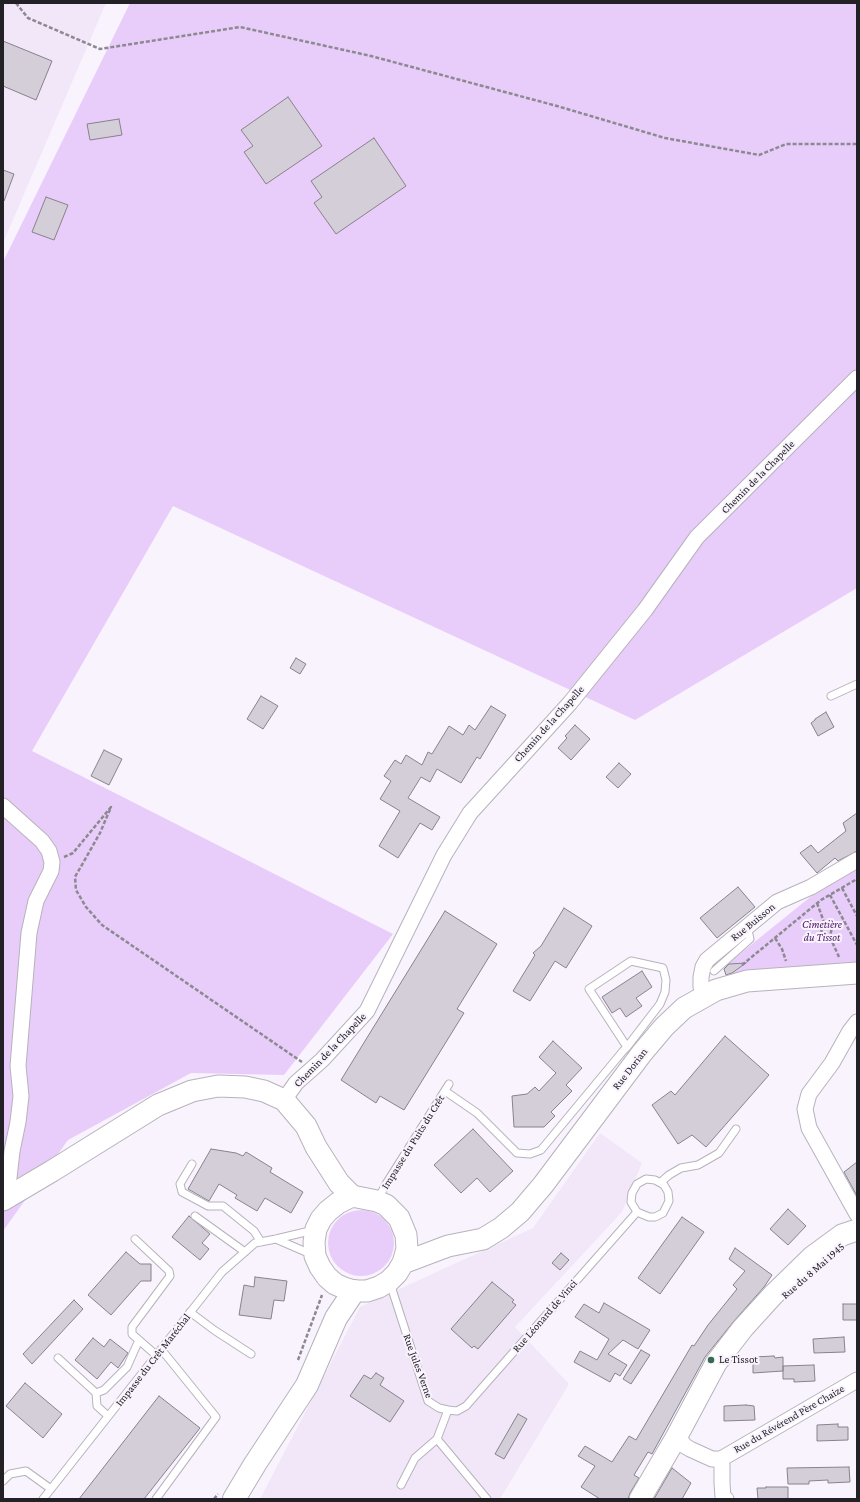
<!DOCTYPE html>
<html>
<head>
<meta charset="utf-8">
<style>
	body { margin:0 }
	#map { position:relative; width:860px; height:1502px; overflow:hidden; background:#f9f3fd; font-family:"Crimson Pro",serif }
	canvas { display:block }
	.frame { position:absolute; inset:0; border:4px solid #232125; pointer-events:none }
</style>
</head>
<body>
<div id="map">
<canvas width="860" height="1502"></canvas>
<div class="frame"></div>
</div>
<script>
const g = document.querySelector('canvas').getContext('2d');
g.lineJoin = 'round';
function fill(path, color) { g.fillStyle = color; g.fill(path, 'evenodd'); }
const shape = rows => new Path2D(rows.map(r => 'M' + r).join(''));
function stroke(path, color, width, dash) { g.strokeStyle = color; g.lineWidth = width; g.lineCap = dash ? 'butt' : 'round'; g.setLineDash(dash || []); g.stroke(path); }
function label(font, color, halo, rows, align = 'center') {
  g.font = font + ' "Crimson Pro",serif'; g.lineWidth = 4; g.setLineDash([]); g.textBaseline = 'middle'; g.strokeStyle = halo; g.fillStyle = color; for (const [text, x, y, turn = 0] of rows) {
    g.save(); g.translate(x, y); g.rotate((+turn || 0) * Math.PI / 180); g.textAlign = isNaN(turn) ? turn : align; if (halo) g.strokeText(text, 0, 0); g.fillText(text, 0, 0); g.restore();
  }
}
fill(shape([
	[3,3,106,3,3,243],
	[600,1133,642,1163,622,1212,515,1327,569,1384,500,1499,260,1499,360,1307,533,1228]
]), '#f1e7f8');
fill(shape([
	[130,3,857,3,857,588,635,720,173,506,32,751,393,934,284,1075,191,1073,68,1140,3,1231,3,262],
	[857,868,857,963,730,974,727,973,726,970,726,965,814,894],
	'328 1243a33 33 0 1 1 66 0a33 33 0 1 1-66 0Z'
]), '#e8cdfb');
const building = shape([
	[3,41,52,61,36,100,3,86,3,41],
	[288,97,322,146,266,184,244,152,253,146,241,130,288,97],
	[119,119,122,135,90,140,87,124,119,119],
	[374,138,406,186,336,234,314,203,322,197,311,181,374,138],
	[3,170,14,174,4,201,3,201,3,170],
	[46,197,68,205,54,240,32,232,46,197],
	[296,658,306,664,300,674,290,668,296,658],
	[261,696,278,706,263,729,247,719,261,696],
	[491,706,506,715,480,759,477,757,461,783,437,769,430,782,421,777,408,798,440,817,432,830,420,823,398,858,379,846,400,811,380,799,391,781,384,776,395,760,401,764,406,755,422,765,428,752,432,754,449,726,463,735,469,725,475,730,491,706],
	[826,712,834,727,818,736,811,723,815,720,815,719,826,712],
	[575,725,590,739,571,760,558,748,567,738,565,736,575,725],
	[104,750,122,759,109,785,91,776,104,750],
	[619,763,631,774,618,788,606,777,619,763],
	[857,813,857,851,838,861,835,858,817,873,800,853,811,845,818,853,846,831,843,823,857,813],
	[738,887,755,907,717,938,700,918,738,887],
	[564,908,592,926,566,968,555,961,530,1001,513,991,535,955,533,953,541,946,564,908],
	[445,911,497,944,457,1009,464,1013,404,1110,380,1096,376,1103,341,1080,445,911],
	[746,963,732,973,726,975,724,969,729,964,746,963],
	[642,971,652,987,636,998,642,1006,626,1017,620,1008,612,1013,602,997,642,971],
	[725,1036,769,1075,706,1147,692,1135,678,1144,652,1105,671,1091,675,1095,725,1036],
	[553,1041,582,1068,566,1085,572,1091,551,1112,555,1116,544,1127,514,1127,512,1096,527,1094,535,1087,539,1091,556,1073,539,1057,553,1041],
	[473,1129,513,1171,490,1192,477,1178,461,1193,434,1165,473,1129],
	[211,1149,236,1153,243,1156,246,1152,272,1168,270,1172,303,1192,291,1213,265,1198,257,1211,235,1198,237,1195,219,1184,209,1201,188,1189,211,1149],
	[857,1162,857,1196,844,1172,857,1162],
	[788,1209,806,1226,788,1245,770,1229,788,1209],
	[189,1216,210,1234,202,1243,209,1249,200,1260,172,1237,189,1216],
	[682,1217,704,1232,660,1294,638,1278,682,1217],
	[735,1248,772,1275,764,1287,734,1321,705,1357,652,1454,648,1452,634,1475,639,1478,630,1493,628,1499,600,1499,581,1487,595,1466,578,1456,585,1446,612,1462,629,1436,636,1440,692,1345,694,1346,708,1325,737,1289,733,1285,745,1271,729,1259,735,1248],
	[126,1252,140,1264,151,1264,151,1281,141,1281,111,1315,88,1295,126,1252],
	[561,1253,569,1260,560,1270,552,1263,561,1253],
	[255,1277,287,1281,284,1301,274,1300,271,1319,239,1315,244,1285,254,1287,255,1277],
	[492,1282,514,1300,512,1302,516,1305,478,1349,474,1346,472,1348,451,1329,492,1282],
	[74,1300,83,1309,32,1364,23,1354,74,1300],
	[604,1303,650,1330,638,1349,623,1340,608,1354,627,1365,620,1376,615,1373,610,1382,574,1362,580,1351,597,1360,609,1339,575,1317,584,1304,599,1313,604,1303],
	[843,1304,857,1304,857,1320,843,1320,843,1304],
	[844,1337,845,1352,814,1353,813,1339,844,1337],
	[93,1338,104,1347,110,1339,128,1353,118,1368,111,1362,97,1379,75,1360,93,1338],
	[641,1350,650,1355,631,1384,623,1379,641,1350],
	[774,1356,775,1358,783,1357,783,1371,753,1373,753,1357,774,1356],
	[814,1365,815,1381,794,1382,794,1379,783,1379,783,1366,814,1365],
	[376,1373,384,1378,380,1385,404,1401,390,1422,350,1396,364,1375,371,1379,376,1373],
	[25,1383,62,1414,43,1438,6,1406,25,1383],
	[159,1396,200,1428,144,1499,79,1499,159,1396],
	[746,1405,754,1406,755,1420,724,1421,724,1406,746,1405],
	[518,1414,527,1419,504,1459,495,1454,518,1414],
	[838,1424,838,1427,848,1427,848,1440,817,1441,817,1425,838,1424],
	[849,1467,850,1482,828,1483,828,1480,809,1481,809,1484,788,1484,787,1468,849,1467],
	[672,1468,691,1483,682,1499,654,1499,672,1468],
	[766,1487,788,1487,788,1499,758,1499,757,1488,766,1488,766,1487]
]);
fill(building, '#d4ced8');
stroke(building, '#88828c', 1);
const lane = shape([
	[831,696,857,684],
	[714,971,750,939,747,926],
	[445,1091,477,1113,517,1153,530,1154,541,1150,623,1051,627,1047,660,1004,665,992,666,980,663,968,631,961,589,989,627,1047],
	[192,1164,180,1184,182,1192,208,1206,223,1206,254,1231,261,1242],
	[661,1182,669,1175,681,1168,698,1165,719,1153,736,1129],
	[378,1199,386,1184,449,1084],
	[195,1216,245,1252],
	[135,1239,169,1271,170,1276,132,1327,132,1334,156,1355],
	[276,1239,313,1255],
	[390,1283,428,1401,439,1408,448,1410,437,1439,415,1458,401,1485],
	[190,1312,214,1330,251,1354],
	[58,1358,96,1393,104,1390,127,1367,139,1340],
	[96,1393,97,1406,108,1416],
	[448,1410,457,1411,466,1406,637,1212,649,1217,655,1217,663,1213,669,1201,668,1192,664,1185,655,1180,646,1179,637,1184,632,1193,631,1202,637,1212],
	[437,1439,487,1499],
	[3,1481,10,1474,26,1471,51,1489],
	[43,1499,222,1272,255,1243,276,1239,314,1230],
	[156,1499,216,1417,161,1349]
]);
const street = shape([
	[3,806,42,841,49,851,52,862,51,871,36,901,29,933,18,1066,21,1096,18,1122,12,1151,9,1178,3,1198],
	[705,995,701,987,701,977,703,967,707,960,777,902,811,887,857,860],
	[857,1022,850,1031,832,1063,809,1094,805,1109,809,1128,857,1214],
	[284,1100,296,1083,322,1060,367,1011,444,855,470,813,570,703,645,610,697,537,857,378],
	[677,1436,685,1446,690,1449,712,1459,721,1459,722,1466,722,1483,723,1497,726,1499],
	[721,1459,857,1380]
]);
const secondary = shape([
	[352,1196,377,1201,386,1205,399,1218,406,1235,407,1249,403,1263,397,1273,389,1281,379,1287,367,1291,354,1291,344,1288,335,1284,327,1277,320,1267,315,1256,314,1242,316,1229,321,1219,328,1211,338,1203,352,1196],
	[3,1200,52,1171,158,1105,192,1091,218,1086,245,1087,264,1091,284,1100,306,1126,316,1147,339,1183,352,1196],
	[403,1263,448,1246,483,1239,501,1228,520,1212,543,1185,642,1053,664,1027,684,1008,716,990,747,981,857,973],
	[640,1499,677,1436,716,1363,743,1328,773,1295,812,1257,842,1235,857,1230]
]);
const highway = shape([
	[234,1499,255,1464,307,1385,336,1318,354,1291]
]);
stroke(lane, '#b7b2bc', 9);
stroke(street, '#b7b2bc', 17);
stroke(secondary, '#b7b2bc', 23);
stroke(highway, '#b7b2bc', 24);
stroke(shape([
	[16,3,28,18,100,49,240,27,371,56,557,106,665,138,759,155,786,144,857,144],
	[64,857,73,853,111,807,100,833,75,877,76,890,86,907,102,925,302,1062],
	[842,888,857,916],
	[830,895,857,945],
	[817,903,824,922],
	[824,922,832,927,830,937,821,932,824,922],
	[832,927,844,922],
	[830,937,839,957],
	[775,938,782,949,786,961],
	[742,965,821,900,857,879],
	[298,1360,322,1295],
	[214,1499,218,1494]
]), '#8d8990', 2.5, [4, 2]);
stroke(lane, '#fff', 7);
stroke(street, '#fff', 15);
stroke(secondary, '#fff', 21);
stroke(highway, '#fff', 22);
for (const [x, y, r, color] of [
	[711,1360,4,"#356b52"]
]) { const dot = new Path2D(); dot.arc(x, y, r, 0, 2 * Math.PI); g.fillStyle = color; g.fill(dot); stroke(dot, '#f9f3fd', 1.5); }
label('11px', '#232125', '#f9f3fd', [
	["Chemin de la Chapelle",758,477,-45],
	["Chemin de la Chapelle",549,724,-48],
	["Rue Buisson",753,922,-39],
	["Chemin de la Chapelle",330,1050,-46],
	["Rue Dorian",630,1069,-52],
	["Impasse du Puits du Crêt",413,1142,-58],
	["Rue du 8 Mai 1945",813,1271,-41],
	["Rue Léonard de Vinci",545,1316,-49],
	["Impasse du Crêt Maréchal",153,1360,-52],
	["Rue Jules Verne",418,1366,70],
	["Rue du Révérend Père Chaize",789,1419,-30]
]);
label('italic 11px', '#4b1466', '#f9f3fd', [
	["Cimetière",822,925],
	["du Tissot",822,938]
]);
label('11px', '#232125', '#f9f3fd', [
	["Le Tissot",719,1360]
], 'left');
</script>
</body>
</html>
